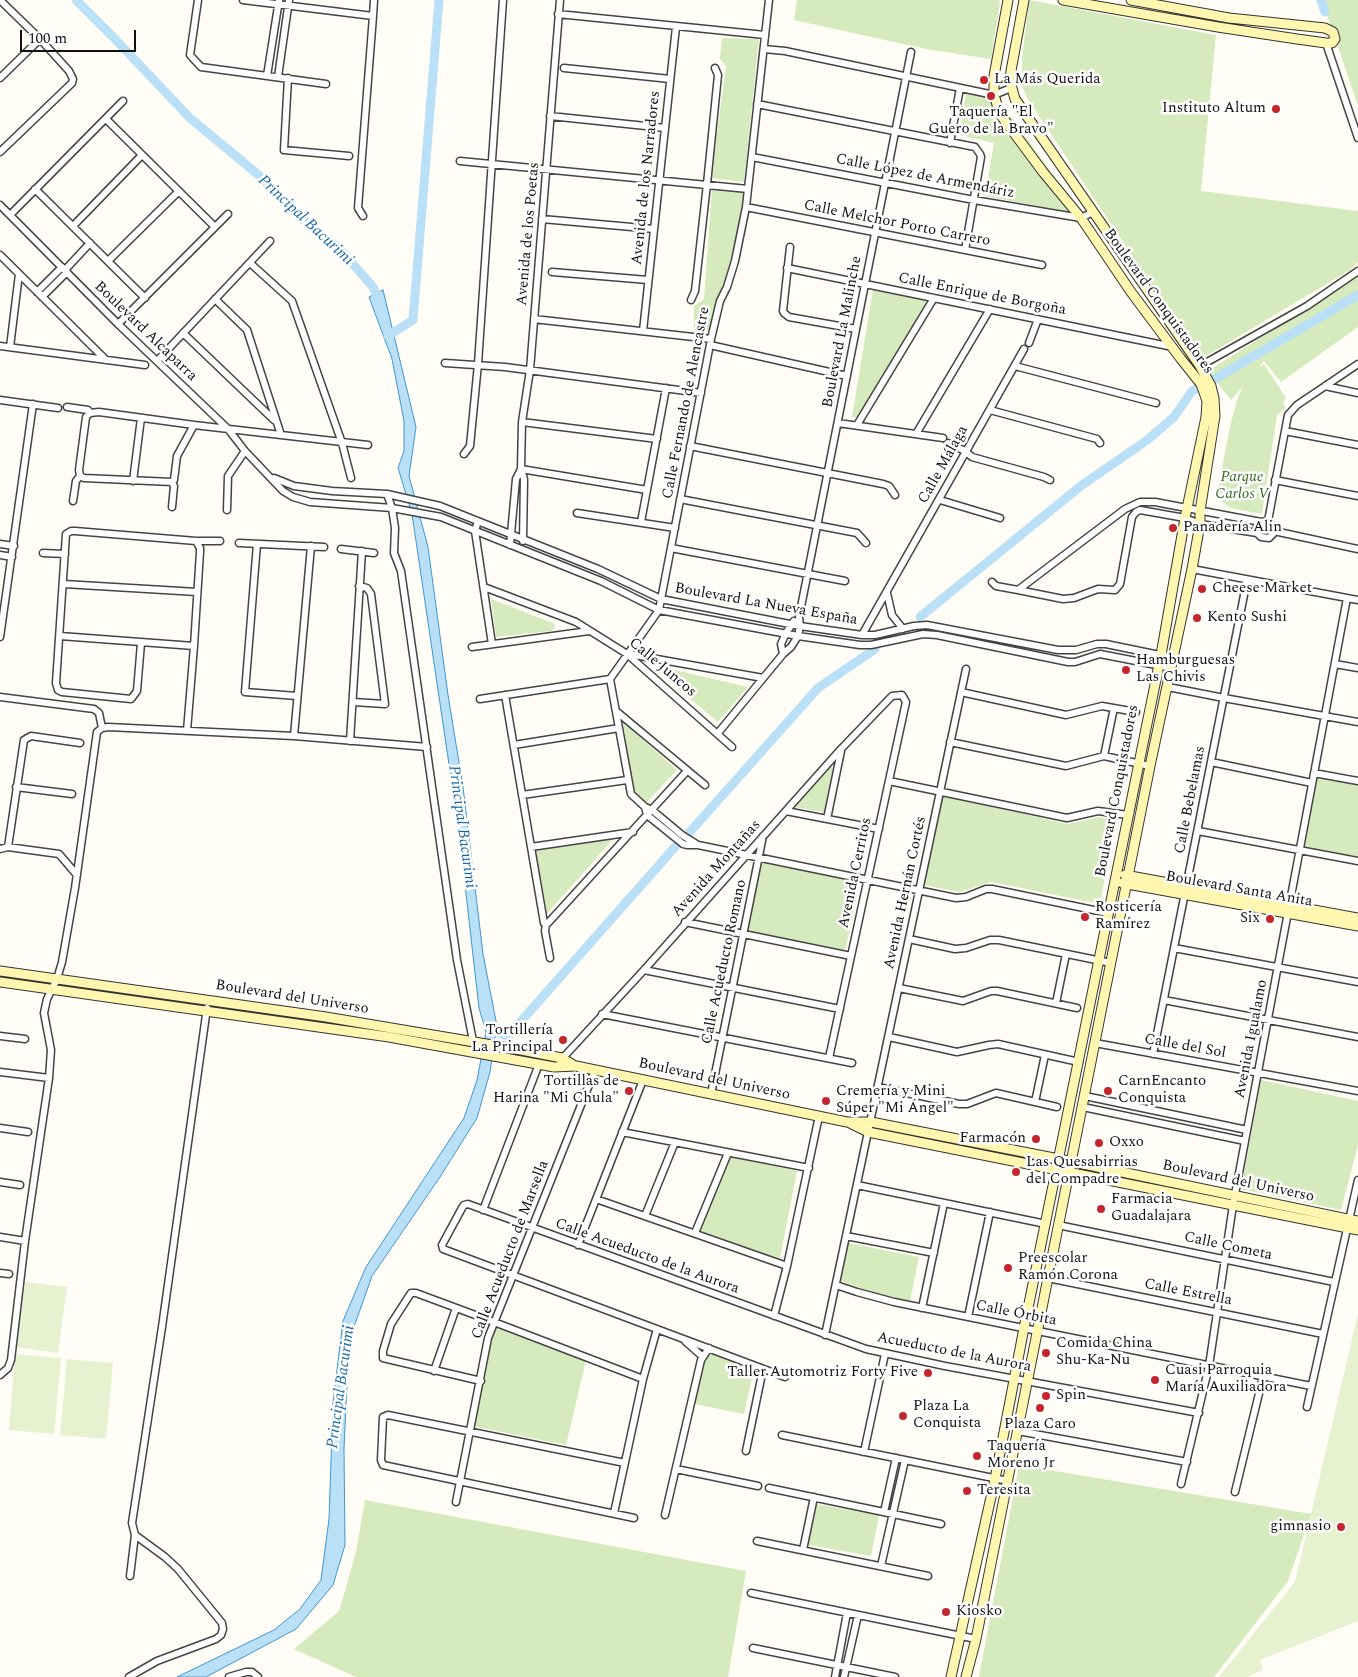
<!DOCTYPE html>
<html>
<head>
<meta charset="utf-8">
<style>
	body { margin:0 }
	#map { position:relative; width:1358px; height:1677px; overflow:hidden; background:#fffdf5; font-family:Spectral,serif }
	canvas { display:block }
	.scale { position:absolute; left:20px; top:30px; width:116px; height:22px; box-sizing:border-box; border:2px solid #111; border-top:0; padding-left:6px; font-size:15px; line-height:18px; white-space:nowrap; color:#111; -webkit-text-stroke:4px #fff; paint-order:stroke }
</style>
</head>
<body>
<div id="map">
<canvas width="1358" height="1677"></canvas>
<div class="scale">100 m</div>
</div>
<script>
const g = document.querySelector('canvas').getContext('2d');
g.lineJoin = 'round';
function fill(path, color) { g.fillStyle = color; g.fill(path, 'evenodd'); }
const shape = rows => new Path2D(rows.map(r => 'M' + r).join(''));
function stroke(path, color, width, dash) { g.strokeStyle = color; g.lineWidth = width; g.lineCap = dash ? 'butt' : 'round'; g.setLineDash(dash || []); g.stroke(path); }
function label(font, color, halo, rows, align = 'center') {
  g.font = font + ' Spectral,serif'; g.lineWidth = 5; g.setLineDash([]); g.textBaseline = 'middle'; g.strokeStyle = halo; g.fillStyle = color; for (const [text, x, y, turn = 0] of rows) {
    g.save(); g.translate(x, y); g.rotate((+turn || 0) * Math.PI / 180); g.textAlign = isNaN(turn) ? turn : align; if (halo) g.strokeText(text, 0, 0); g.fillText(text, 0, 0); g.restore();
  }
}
fill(shape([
	[797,0,999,0,1000,2,991,59,926,49,794,20],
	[1029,0,1216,35,1201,191,1358,211,1358,262,1350,270,1201,359,1027,98,1022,85,1022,59],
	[1322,0,1358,0,1358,106],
	[722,38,759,39,744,182,711,178,726,66,720,59],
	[966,92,999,100,1072,201,1069,212,985,196,994,143,960,135],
	[712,189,744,192,735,243,724,286,716,304,710,330,694,330,694,306,704,299],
	[1358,276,1358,327,1281,382,1264,361,1259,367,1264,364,1286,398,1283,402,1286,408,1277,415,1262,514,1230,508,1219,499,1218,488,1231,422,1239,394,1244,385,1231,400,1208,371],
	[873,290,927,301,858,418,852,417],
	[491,599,553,623,555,627,552,631,496,637],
	[657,667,662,667,748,687,718,722,657,671],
	[623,722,677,770,646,803,632,791],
	[830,767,833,767,824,812,794,807],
	[1317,777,1358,784,1358,857,1305,847],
	[942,796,1068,824,1099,817,1115,821,1100,904,991,882,960,892,923,885],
	[614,838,545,916,533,849],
	[761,862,860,882,845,951,747,931],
	[1261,1080,1358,1101,1358,1145,1341,1210,1241,1189],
	[725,1156,797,1171,779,1263,697,1231],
	[843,1242,919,1257,910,1301,878,1294,835,1279],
	[490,1323,586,1360,566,1445,472,1426],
	[713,1354,754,1369,744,1414,695,1404,702,1358],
	[1019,1465,1311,1514,1288,1581,1214,1677,979,1677],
	[365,1500,746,1571,728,1677,356,1677,294,1649,339,1611,356,1552],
	[816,1504,879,1515,871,1556,808,1545]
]), '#d5ebbd');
fill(shape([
	[25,1282,67,1287,58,1353,16,1347],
	[1358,1314,1358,1621,1260,1660,1263,1670,1247,1677,1219,1677,1295,1582],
	[15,1354,61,1358,54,1434,9,1430],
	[67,1359,113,1363,106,1439,60,1435]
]), '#e6f2cf');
const water = shape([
	[383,290,416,427,409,476,428,547,448,695,463,787,483,954,497,1026,490,1072,477,1118,440,1177,372,1276,349,1341,344,1449,345,1545,333,1585,296,1629,206,1677,177,1677,274,1630,300,1609,321,1580,329,1519,333,1402,343,1321,366,1267,464,1118,477,1080,486,1032,479,1008,459,832,412,514,398,468,404,451,404,421,392,359,369,297,383,290]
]);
fill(water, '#b9e0f7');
stroke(water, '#3f96cf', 1);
stroke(shape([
	[76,0,113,37,190,118,261,177,278,196,304,221,339,248,373,287,376,293,378,304],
	[1321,0,1325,12],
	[388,336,413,320,439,0],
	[1213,380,1358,295],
	[920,617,1082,485,1146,441,1174,417,1192,391,1198,388],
	[688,834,818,688,875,649],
	[493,1032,508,1036,675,847]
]), '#b9e0f7', 9);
const street = shape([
	[198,0,190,55,201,67,326,84],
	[243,0,373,16,374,0],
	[558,14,765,35],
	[1326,43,1358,138],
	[764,49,785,51,994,95,1011,88],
	[564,68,670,79],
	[267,76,279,0],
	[278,77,289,0],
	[0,78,40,39],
	[288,78,284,150,349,156],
	[757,104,975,147,980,154,981,157,965,250],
	[550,116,665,128],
	[106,119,215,227],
	[950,143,960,88],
	[0,152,72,83,73,79,69,71,40,39,0,0],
	[752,157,974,200,1081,218,1093,212],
	[460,161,748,189],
	[35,189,145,298],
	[0,205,118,324,228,429,245,451,283,491,293,497,310,502,392,508,441,517,601,581,659,610,798,636,860,645,871,645,923,634,937,635,1068,662,1075,662,1100,654,1172,668],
	[746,207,1042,265],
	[10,215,123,101],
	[363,216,358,208,373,16],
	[542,219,654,229],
	[73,226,142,155],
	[790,247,783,311,784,313,789,317,856,329],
	[0,255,106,360],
	[108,261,179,191],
	[250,263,292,301,342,443,351,478],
	[787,268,1173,347],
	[65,270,90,243],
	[552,272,648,280],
	[37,292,62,267],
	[42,297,67,272],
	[215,299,247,330,281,435],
	[691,300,695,291,707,184,718,75,715,68],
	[534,319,711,339],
	[118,324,228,214],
	[643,331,676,27],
	[183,333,274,420],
	[1029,343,1038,319],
	[710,345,847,376],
	[0,346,145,365],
	[10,347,19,274],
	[157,361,270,241],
	[445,363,505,367,701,393],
	[1015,366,1156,403],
	[1200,366,1307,306,1358,271],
	[1325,386,1358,393],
	[0,400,58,408],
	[67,407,88,410,90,413,99,412,194,425,368,445],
	[990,410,1097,439,1100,443],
	[522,422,657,439],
	[838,423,943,438],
	[857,425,934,298],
	[1285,431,1358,445],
	[916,434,990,309],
	[948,443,965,451,972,457,1044,477,1050,480],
	[690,446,883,484,889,486,895,495],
	[464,454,470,446,478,364,503,0],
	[521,469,647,490],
	[80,476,84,478,172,482],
	[274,478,294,486,332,491,387,494,440,506,598,569,661,599,800,626,862,635,875,635,914,626,927,625,1058,650,1076,650,1097,644,1106,644,1174,658],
	[1275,480,1358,496],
	[133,481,141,418],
	[387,494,392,508,395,528,394,553,401,571,457,960,473,1041],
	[680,499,857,533,866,543],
	[940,500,1000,518],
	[73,501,76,481,80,476,79,470,86,417,90,413],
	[172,507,174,486,172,482,174,480,177,456,194,425],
	[227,510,228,476,245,451],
	[577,513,675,528],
	[478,521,475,531,492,644],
	[1268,521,1288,415,1297,405,1358,364],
	[641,522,666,388],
	[1274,531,1358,549],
	[1257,533,1200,524,1185,518,1140,510,1136,512,1132,517,1120,584,1115,590,1098,589,1074,598,1063,599,1018,590,1125,509,1140,502,1155,502,1261,522,1268,521,1274,528,1273,534,1269,538,1261,537,1257,533,1257,526,1261,522],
	[523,541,524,479,521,469,522,422,530,370,560,0],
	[239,543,324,547],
	[0,544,14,546],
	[257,544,245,692,297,696],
	[510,545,516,479,521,469],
	[671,548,845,581],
	[341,549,374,553],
	[43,553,65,554],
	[0,555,12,557],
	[1192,569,1358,600],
	[992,582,996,586,1018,590],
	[64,584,197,592],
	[484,587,576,622,627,654,732,747],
	[887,593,892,615,903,629],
	[862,635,1024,349],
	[60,636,194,646],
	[0,637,33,404],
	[141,643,137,691,131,699,62,692,58,690,56,683,66,534,71,531,75,531,196,541,220,541],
	[472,647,589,631],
	[629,654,763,678],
	[783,654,781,644,786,633,794,621],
	[1335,664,1358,668],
	[610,679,659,610,711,339,720,301,727,287,735,261,746,207,769,0],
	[610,679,631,794,645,807,652,810,682,835,698,845],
	[1168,687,1224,698,1358,722],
	[961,692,1066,715,1102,706,1136,712],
	[505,695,544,923,548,923,687,771],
	[0,697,94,709,99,713,102,728],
	[480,699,610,679],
	[353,702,385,704,371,594,367,588,359,586],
	[616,711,705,785],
	[187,731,194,646,200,552,200,548,196,541],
	[718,733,783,654,791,647,798,636,800,626,799,617,911,52],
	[294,736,311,546],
	[350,741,362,551],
	[950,742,1066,766,1104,756,1150,766],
	[514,745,619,728],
	[1104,756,1114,708],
	[1211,762,1312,783],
	[1314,773,1358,781],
	[889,781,1067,818,1098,811,1128,815],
	[16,787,72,794],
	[522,795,627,780],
	[645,807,647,815,683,844,687,845,698,845,956,898,966,897,986,889,992,889,1108,913],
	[786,811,879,829],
	[827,819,841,751],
	[1198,831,1358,861],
	[8,847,24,740,31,736,80,743],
	[531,847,633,832],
	[0,849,8,847,59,854,77,875],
	[685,922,851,956],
	[546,924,545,931,550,958],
	[909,939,955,949,966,948,990,940,999,940,1111,963],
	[1174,948,1358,982],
	[644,970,840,1009],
	[899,988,963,1001,991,991,997,991,1077,1008],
	[1164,1000,1358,1037],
	[1056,1003,1066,954],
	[602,1014,852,1063],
	[0,1036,25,1039],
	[889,1037,957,1052,989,1045,998,1044,1079,1062],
	[1095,1043,1358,1091],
	[1153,1054,1247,580],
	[560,1061,644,970,841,749,892,696,902,695,906,702,829,1058],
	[0,1072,49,1078],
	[878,1087,959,1104,967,1104,996,1093,1057,1107],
	[711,1094,763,836],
	[1085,1096,1247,1130],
	[1035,1102,1045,1055],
	[1083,1107,1245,1141],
	[0,1128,28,1132],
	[622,1132,809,1168],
	[0,1182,20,1185],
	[857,1185,1046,1224],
	[596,1199,787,1266],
	[483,1210,539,1064],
	[645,1216,675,1142],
	[1058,1225,1334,1282],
	[695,1233,728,1153],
	[846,1236,934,1253],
	[0,1237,25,1241],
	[578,1245,643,1080],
	[0,1273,9,1274],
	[1048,1278,1323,1334],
	[836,1285,857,1292,894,1302,1311,1386],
	[922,1308,944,1203],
	[774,1316,787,1266,819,1116],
	[968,1317,990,1212],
	[825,1335,966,669],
	[685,1341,703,1357],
	[434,1371,456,1308],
	[0,1375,8,1368,11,1360,25,1241,49,1078,51,1050,44,1013,47,999,57,979,62,962,75,888,97,732,102,728,108,727,294,736,427,747],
	[785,1377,443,1249,442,1245,462,1208,464,1205,468,1204,866,1349,945,1366,1199,1413],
	[481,1381,383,1358,383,1351,391,1324,411,1293,416,1293,494,1322,643,1379],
	[1307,1407,1358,1180],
	[1018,1431,1187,1462],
	[782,1435,1008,1481],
	[746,1451,763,1369],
	[864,1452,885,1354],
	[625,1463,388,1415,383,1417,381,1460,383,1465,634,1518],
	[676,1469,758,1486],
	[1181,1484,1209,1366,1233,1205,1347,598],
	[769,1488,941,1524],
	[1235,1492,1263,1377],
	[456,1502,488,1338,595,1070],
	[884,1512,896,1458],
	[614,1513,643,1379,657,1329],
	[665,1515,701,1360,709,1348],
	[757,1541,928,1576],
	[803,1550,814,1497],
	[881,1566,905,1460],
	[130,1576,135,1535,132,1523,162,1327,207,1008],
	[751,1593,976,1639],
	[753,1648,895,1677],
	[129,1677,157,1661,216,1639,221,1635,223,1629,222,1623,178,1569,165,1557,135,1535],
	[229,1677,246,1672,252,1672,258,1677],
	[835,1677,847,1613],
	[844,1677,858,1615]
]);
const secondary = shape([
	[1063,0,1218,27,1297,39,1326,43,1332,43,1335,39,1333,32,1325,28,1229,18,1131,0],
	[1125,875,1358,918],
	[1122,883,1358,926],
	[0,971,326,1017,516,1049,562,1058,575,1066],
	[0,982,389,1037,554,1067,576,1066,847,1122,871,1122,1059,1159,1358,1221],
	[850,1123,868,1132,1358,1230],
	[951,1677,995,1479,1024,1328,1161,655,1185,518,1206,417,1207,401,1201,384,1181,359,1131,292,1081,218,1043,172,1000,114,994,95,994,76,1008,0],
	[966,1677,976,1639,1150,766,1192,569,1200,524,1200,511,1215,416,1214,398,1211,386,1200,366,1015,99,1010,81,1011,71,1024,0]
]);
stroke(street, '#444', 9);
stroke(secondary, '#333', 11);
stroke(street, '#fff', 6);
stroke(secondary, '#fff6b0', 9);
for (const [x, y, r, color] of [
	[984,80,5,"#c4262e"],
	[991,96,5,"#c4262e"],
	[1276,109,5,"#c4262e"],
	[1173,528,5,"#c4262e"],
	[1202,589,5,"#c4262e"],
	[1197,618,5,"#c4262e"],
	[1126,670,5,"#c4262e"],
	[1085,917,5,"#c4262e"],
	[1270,919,5,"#c4262e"],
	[563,1040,5,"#c4262e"],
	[629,1091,5,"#c4262e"],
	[1108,1091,5,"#c4262e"],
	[826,1101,5,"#c4262e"],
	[1036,1139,5,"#c4262e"],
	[1099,1143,5,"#c4262e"],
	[1016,1172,5,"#c4262e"],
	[1101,1209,5,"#c4262e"],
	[1008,1268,5,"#c4262e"],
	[1046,1353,5,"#c4262e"],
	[928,1373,5,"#c4262e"],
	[1155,1380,5,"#c4262e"],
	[1046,1396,5,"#c4262e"],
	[1040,1408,5,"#c4262e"],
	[903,1416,5,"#c4262e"],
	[977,1456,5,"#c4262e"],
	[967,1491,5,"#c4262e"],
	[1341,1527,5,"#c4262e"],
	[946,1612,5,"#c4262e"]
]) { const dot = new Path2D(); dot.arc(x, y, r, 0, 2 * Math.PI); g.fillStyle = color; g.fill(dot); stroke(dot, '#fff', 2); }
label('15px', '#111', '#fff', [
	["La Más Querida",994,80],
	["Instituto Altum",1266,109,"right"],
	["Taquería \"El",991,113,"center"],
	["Guero de la Bravo\"",991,130,"center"],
	["Panadería Alin",1183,528],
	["Cheese Market",1212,589],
	["Kento Sushi",1207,618],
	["Hamburguesas",1136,661],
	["Las Chivis",1136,678],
	["Rosticería",1095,908],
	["Ramírez",1095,925],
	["Six",1260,919,"right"],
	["Tortillería",553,1031,"right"],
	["La Principal",553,1048,"right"],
	["Tortillas de",619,1082,"right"],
	["Harina \"Mi Chula\"",619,1099,"right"],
	["CarnEncanto",1118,1082],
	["Conquista",1118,1099],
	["Cremería y Mini",836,1092],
	["Súper \"Mi Ángel\"",836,1109],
	["Farmacón",1026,1139,"right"],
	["Oxxo",1109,1143],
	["Las Quesabirrias",1026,1163],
	["del Compadre",1026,1180],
	["Farmacia",1111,1200],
	["Guadalajara",1111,1217],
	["Preescolar",1018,1259],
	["Ramón Corona",1018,1276],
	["Comida China",1056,1344],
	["Shu-Ka-Nu",1056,1361],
	["Cuasi Parroquia",1165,1371],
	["María Auxiliadora",1165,1388],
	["Taller Automotriz Forty Five",918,1373,"right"],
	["Spin",1056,1396],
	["Plaza La",913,1407],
	["Conquista",913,1424],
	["Plaza Caro",1040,1425,"center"],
	["Taquería",987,1447],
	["Moreno Jr",987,1464],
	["Teresita",977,1491],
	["gimnasio",1331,1527,"right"],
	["Kiosko",956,1612]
], 'left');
label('15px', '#111', '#fff', [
	["Calle López de Armendáriz",925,177,11],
	["Avenida de los Narradores",647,178,-84],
	["Calle Melchor Porto Carrero",897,224,11],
	["Avenida de los Poetas",529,234,-85],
	["Calle Enrique de Borgoña",982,295,11],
	["Boulevard Conquistadores",1158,302,54],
	["Boulevard Alcaparra",145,332,44],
	["Boulevard La Malinche",843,332,-79],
	["Calle Fernando de Alencastre",687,403,-79],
	["Calle Málaga",944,465,-61],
	["Boulevard La Nueva España",766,605,10],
	["Calle Juncos",662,668,40],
	["Boulevard Conquistadores",1118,791,-79],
	["Calle Bebelamas",1191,800,-79],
	["Avenida Montañas",717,869,-48],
	["Avenida Cerritos",856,873,-78],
	["Boulevard Santa Anita",1239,890,10],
	["Avenida Hernán Cortés",906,893,-78],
	["Calle Acueducto Romano",725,962,-78],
	["Boulevard del Universo",292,998,9],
	["Avenida Igualamo",1252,1039,-79],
	["Calle del Sol",1185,1047,10],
	["Boulevard del Universo",714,1080,12],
	["Boulevard del Universo",1238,1182,12],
	["Calle Cometa",1228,1247,12],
	["Calle Acueducto de Marsella",511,1250,-69],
	["Calle Acueducto de la Aurora",647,1257,20],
	["Calle Estrella",1188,1293,11],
	["Calle Órbita",1016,1314,11],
	["Acueducto de la Aurora",954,1353,11]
]);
label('italic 15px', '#2f6b1f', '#fff', [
	["Parque",1242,478],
	["Carlos V",1242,495]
]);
label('italic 16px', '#1768a6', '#fff', [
	["Principal Bacurimi",305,221,43],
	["Principal Bacurimi",461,827,82],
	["Principal Bacurimi",342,1387,-82]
]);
</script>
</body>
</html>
